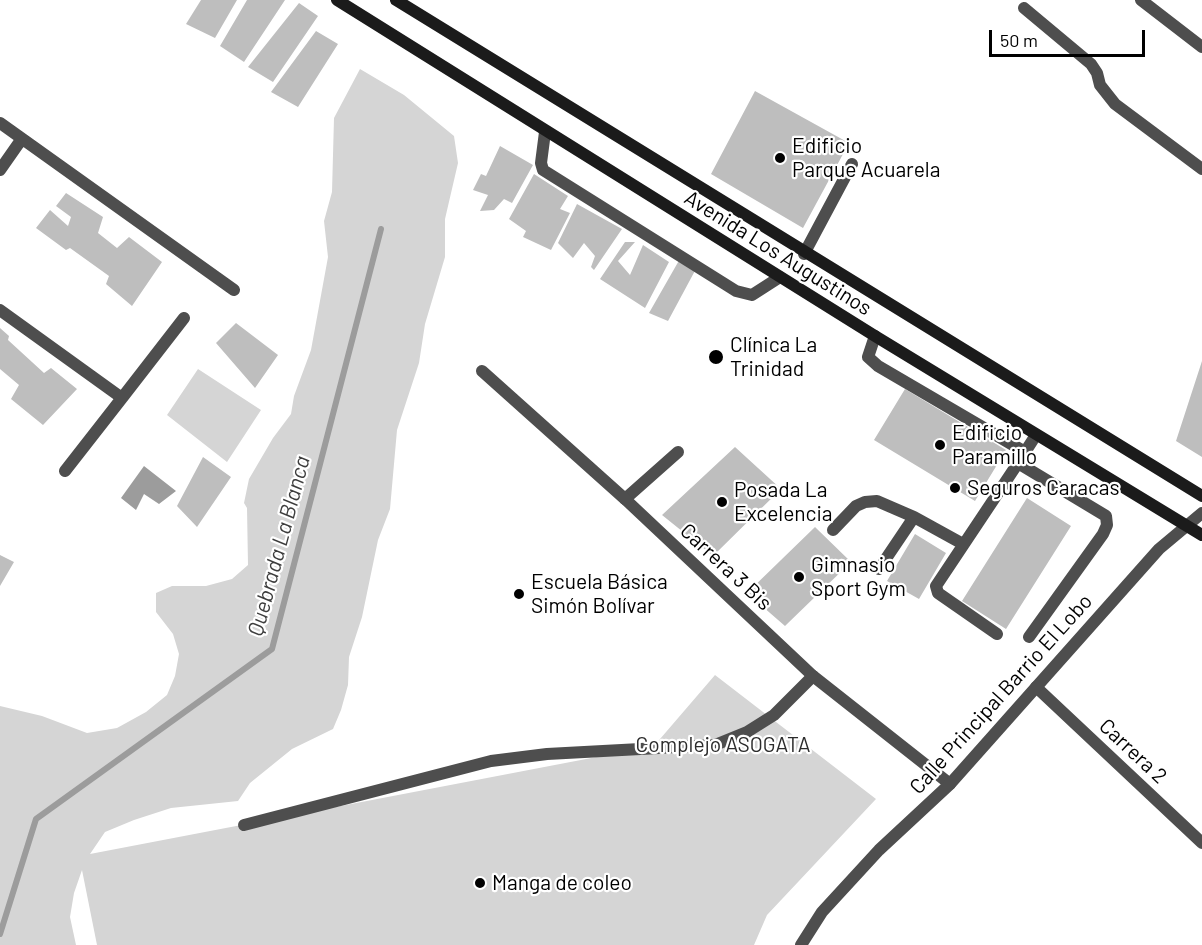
<!DOCTYPE html>
<html>
<head>
<meta charset="utf-8">
<style>
	body { margin:0 }
	#map { position:relative; width:1202px; height:945px; overflow:hidden; background:#fff; font-family:Barlow,sans-serif }
	canvas { display:block }
	.scale { position:absolute; left:989px; top:30px; width:156px; height:27px; box-sizing:border-box; border:3px solid #000; border-top:0; padding-left:8px; font-size:18px; line-height:21px; white-space:nowrap; color:#000; -webkit-text-stroke:4px #fff; paint-order:stroke }
</style>
</head>
<body>
<div id="map">
<canvas width="1202" height="945"></canvas>
<div class="scale">50 m</div>
</div>
<script>
const g = document.querySelector('canvas').getContext('2d');
g.lineJoin = 'round';
function fill(path, color) { g.fillStyle = color; g.fill(path, 'evenodd'); }
const shape = rows => new Path2D(rows.map(r => 'M' + r).join(''));
function stroke(path, color, width, dash) { g.strokeStyle = color; g.lineWidth = width; g.lineCap = dash ? 'butt' : 'round'; g.setLineDash(dash || []); g.stroke(path); }
function label(font, color, halo, rows, align = 'center') {
  g.font = font + ' Barlow,sans-serif'; g.lineWidth = 4.5; g.setLineDash([]); g.textBaseline = 'middle'; g.strokeStyle = halo; g.fillStyle = color; for (const [text, x, y, turn = 0] of rows) {
    g.save(); g.translate(x, y); g.rotate((+turn || 0) * Math.PI / 180); g.textAlign = isNaN(turn) ? turn : align; if (halo) g.strokeText(text, 0, 0); g.fillText(text, 0, 0); g.restore();
  }
}
fill(shape([
	[360,69,404,95,454,136,458,163,445,219,445,257,425,324,419,363,397,430,390,509,378,540,362,617,349,657,348,685,341,710,333,729,292,749,250,783,238,801,171,808,134,820,105,832,90,854,654,746,715,675,876,799,767,915,754,945,97,945,82,870,74,893,70,917,76,945,0,945,0,706,42,716,87,733,117,728,146,712,167,695,175,676,179,654,173,634,156,612,156,593,172,586,206,586,232,579,248,565,247,508,244,503,249,479,273,438,291,414,294,396,311,350,328,257,324,221,332,192,334,118],
	[198,369,261,410,227,462,167,415]
]), '#d5d5d5');
fill(shape([
	[144,466,176,491,159,504,144,494,136,510,121,498]
]), '#9c9c9c');
stroke(shape([
	[0,934,36,819,272,649,381,229]
]), '#9c9c9c', 6);
fill(shape([
	[201,0,237,0,215,38,186,24],
	[247,0,285,0,244,62,220,46],
	[299,3,318,16,273,82,248,67],
	[316,31,338,44,298,107,271,92],
	[755,91,849,143,803,228,711,174],
	[500,146,533,165,512,203,504,199,494,210,480,211,488,195,473,190,481,174,486,176],
	[534,174,568,196,560,209,570,213,551,250,523,237,526,231,509,219],
	[66,193,103,217,98,233,117,248,129,237,162,262,132,306,106,284,109,276,70,248,66,250,36,228,50,210,68,226,71,217,56,206],
	[577,204,622,229,594,270,591,267,595,256,584,243,573,258,558,243],
	[625,242,635,242,618,261,630,275,643,245,669,262,645,308,600,279],
	[681,257,697,267,668,321,649,313],
	[236,323,278,355,255,388,216,343],
	[0,328,9,336,8,340,44,373,51,368,77,389,43,425,11,399,19,385,0,369],
	[1202,361,1202,457,1176,441],
	[905,389,1006,450,975,501,874,440],
	[735,447,781,489,713,556,662,515],
	[203,457,231,477,197,527,177,506],
	[1027,498,1071,526,1006,629,962,601],
	[815,527,851,562,785,626,747,593],
	[915,534,946,553,919,599,887,581],
	[0,555,14,562,0,586]
]), '#bebebe');
stroke(shape([
	[804,254,852,164],
	[625,499,678,452],
	[244,825,491,761,547,754,715,745,747,732,774,715,813,676]
]), '#4e4e4e', 12);
stroke(shape([
	[1141,0,1202,47],
	[1024,8,1091,64,1097,73,1100,85,1115,104,1202,169],
	[0,123,234,290],
	[545,132,541,163,543,170,736,291,752,295,780,277],
	[0,170,21,140],
	[0,310,122,398,65,471],
	[875,336,868,357,878,366,1025,452],
	[482,371,625,499,813,676,950,784],
	[122,398,184,318],
	[833,530,856,506,865,502,877,501,914,517],
	[879,569,914,517,963,544],
	[997,634,938,593,936,586,1018,463],
	[1029,637,1103,534,1107,525,1106,516,1018,463,1036,435],
	[1036,687,1202,843]
]), '#4e4e4e', 12);
stroke(shape([
	[801,945,822,912,879,850,950,784,1159,549,1202,513]
]), '#4e4e4e', 12);
stroke(shape([
	[337,0,875,336,1202,535],
	[396,0,1202,496]
]), '#1b1b1b', 12);
for (const [x, y, r, color] of [
	[780,158,6,"#000"],
	[716,357,8,"#000"],
	[940,445,6,"#000"],
	[955,488,6,"#000"],
	[722,502,6,"#000"],
	[799,577,6,"#000"],
	[519,594,6,"#000"],
	[480,883,6,"#000"]
]) { const dot = new Path2D(); dot.arc(x, y, r, 0, 2 * Math.PI); g.fillStyle = color; g.fill(dot); stroke(dot, '#fff', 2); }
label('21px', '#000', '#fff', [
	["Edificio",792,146],
	["Parque Acuarela",792,170],
	["Clínica La",730,345],
	["Trinidad",730,369],
	["Edificio",952,433],
	["Paramillo",952,457],
	["Seguros Caracas",967,488],
	["Posada La",734,490],
	["Excelencia",734,514],
	["Gimnasio",811,565],
	["Sport Gym",811,589],
	["Escuela Básica",531,582],
	["Simón Bolívar",531,606],
	["Manga de coleo",492,883]
], 'left');
label('21px', '#000', '#fff', [
	["Avenida Los Augustinos",778,253,32],
	["Carrera 3 Bis",726,567,43],
	["Calle Principal Barrio El Lobo",1001,694,-48],
	["Carrera 2",1133,751,43]
]);
label('21px', '#2c2c2c', '#fff', [
	["Complejo ASOGATA",723,745]
]);
label('italic 22px', '#3d3d3d', '#fff', [
	["Quebrada La Blanca",279,546,-75]
]);
</script>
</body>
</html>
